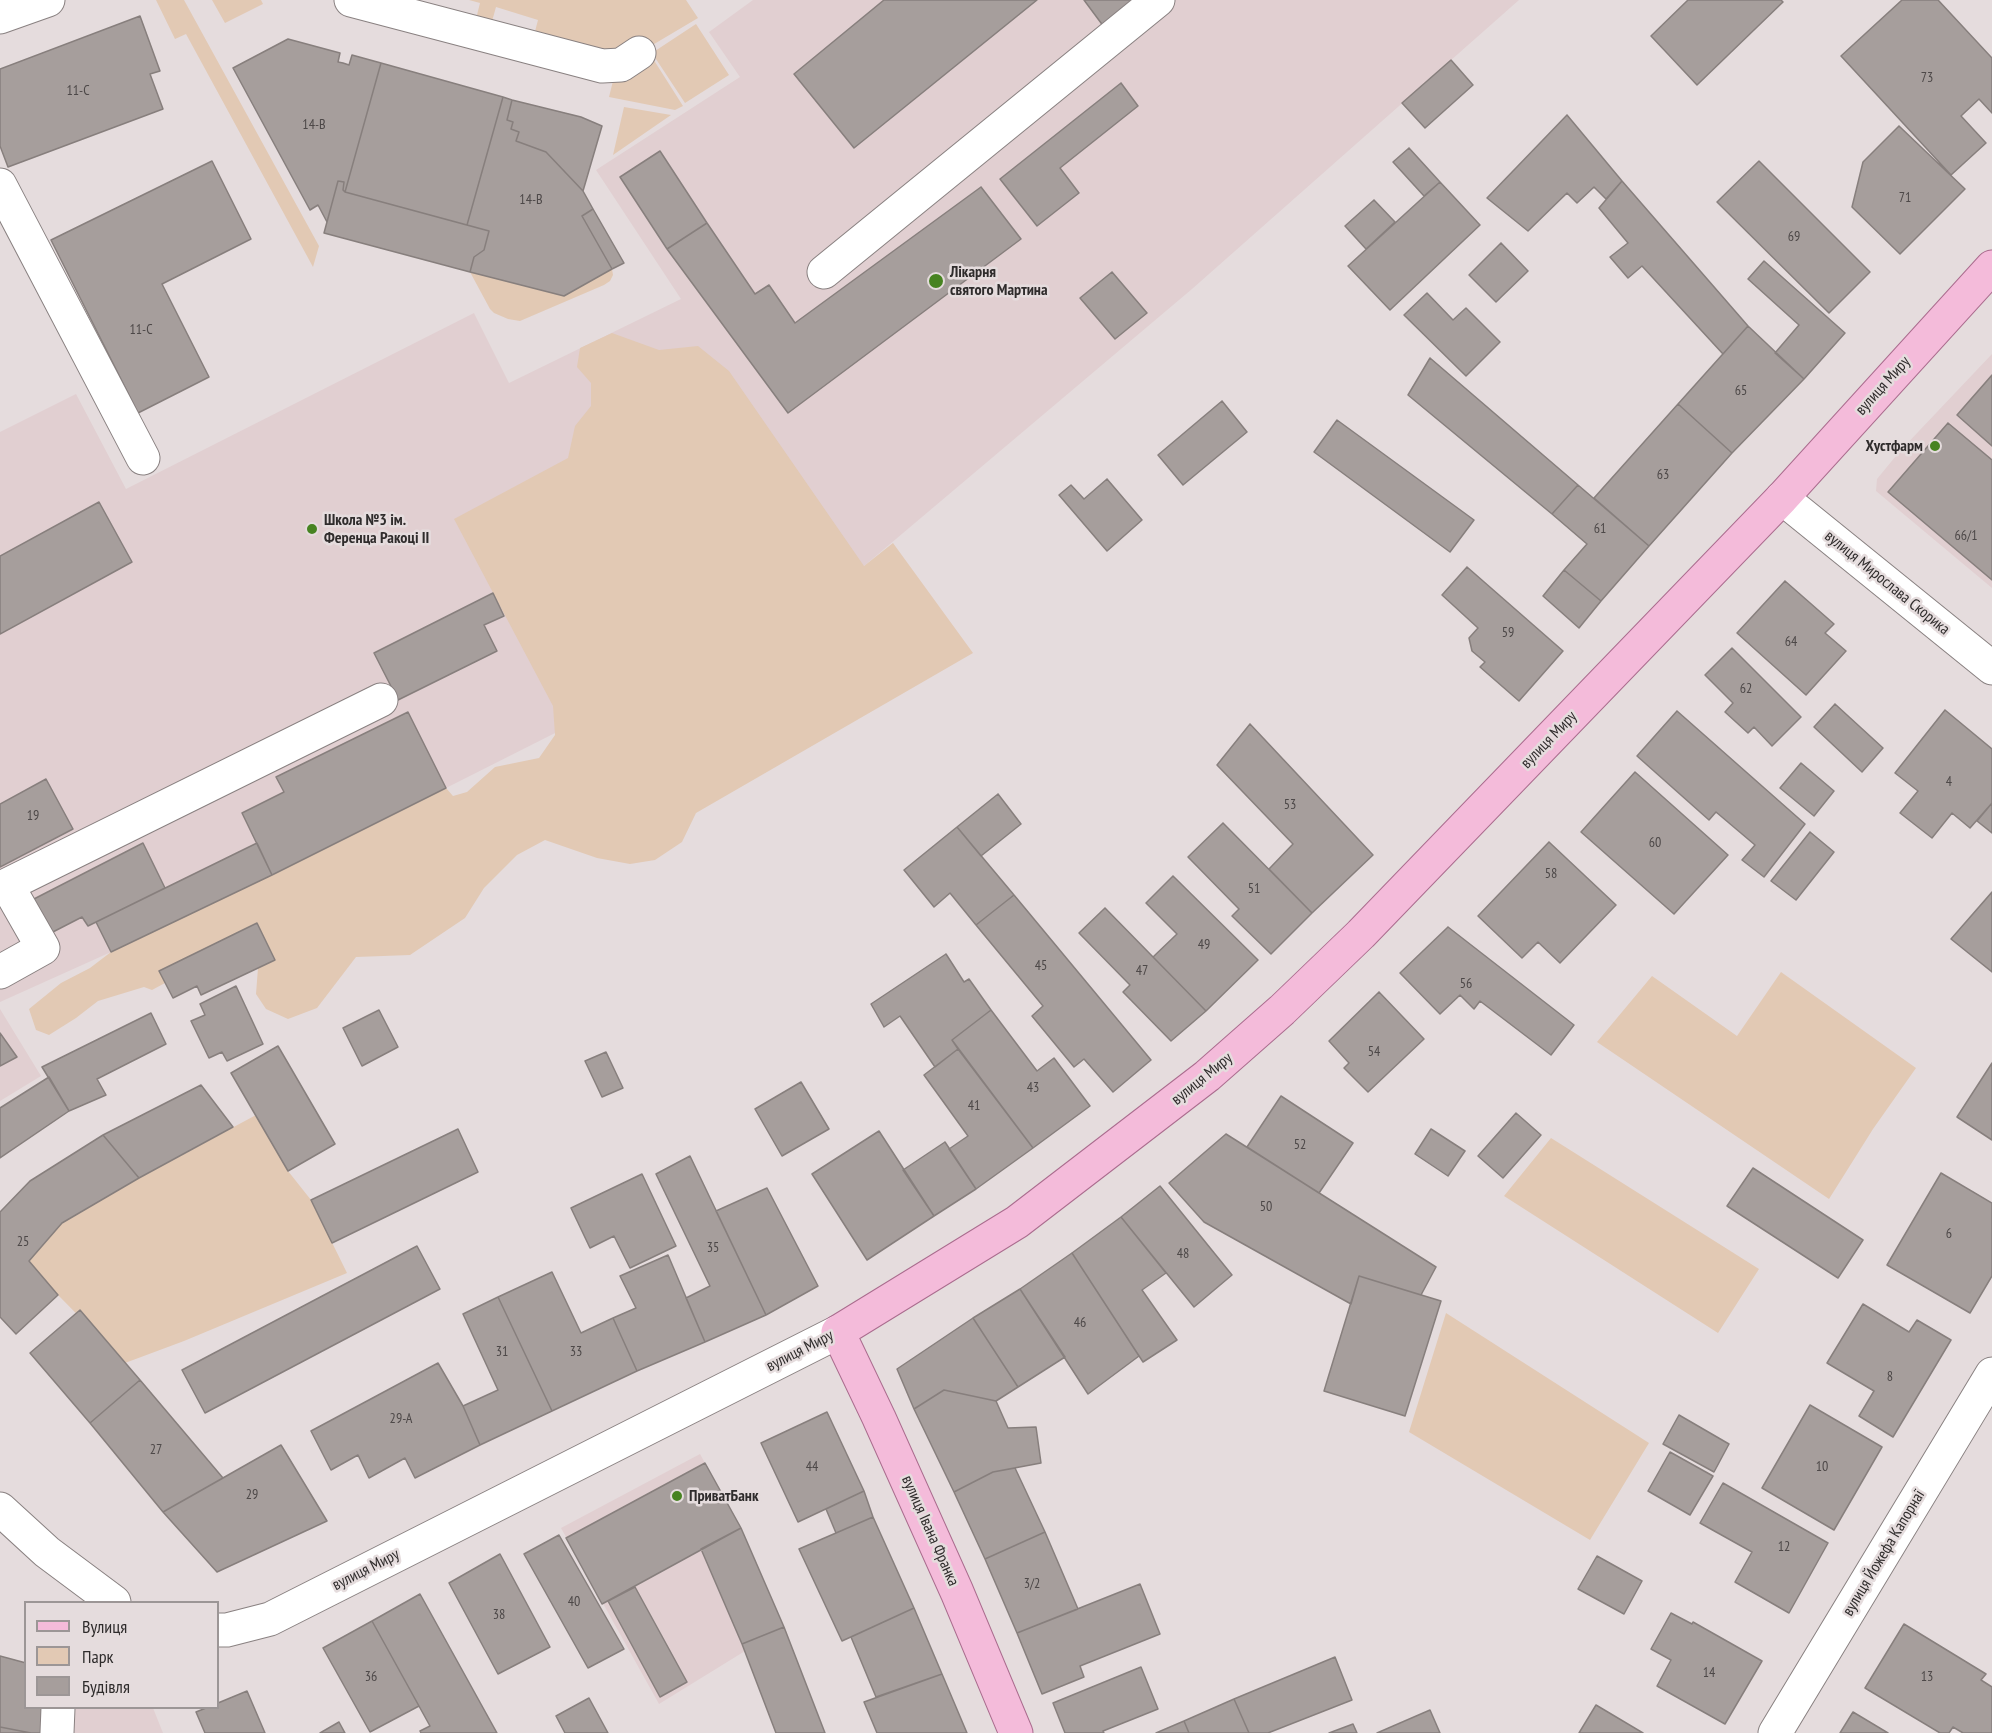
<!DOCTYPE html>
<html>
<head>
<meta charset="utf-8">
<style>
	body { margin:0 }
	#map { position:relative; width:1992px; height:1733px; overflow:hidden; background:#e5dcdd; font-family:"PT Sans Narrow",sans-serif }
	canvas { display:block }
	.legend { position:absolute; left:24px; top:1601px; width:195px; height:108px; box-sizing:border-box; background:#e5dcdd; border:2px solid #9c9696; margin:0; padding:8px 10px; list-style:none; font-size:18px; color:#2f2c2c }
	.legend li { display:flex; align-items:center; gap:12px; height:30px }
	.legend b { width:30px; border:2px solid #9c9696 }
</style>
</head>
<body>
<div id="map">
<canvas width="1992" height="1733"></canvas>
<ul class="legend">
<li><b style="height:8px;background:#f4bbda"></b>Вулиця</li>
<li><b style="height:16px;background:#e2c9b4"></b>Парк</li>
<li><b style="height:16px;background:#a69e9c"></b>Будівля</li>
</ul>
</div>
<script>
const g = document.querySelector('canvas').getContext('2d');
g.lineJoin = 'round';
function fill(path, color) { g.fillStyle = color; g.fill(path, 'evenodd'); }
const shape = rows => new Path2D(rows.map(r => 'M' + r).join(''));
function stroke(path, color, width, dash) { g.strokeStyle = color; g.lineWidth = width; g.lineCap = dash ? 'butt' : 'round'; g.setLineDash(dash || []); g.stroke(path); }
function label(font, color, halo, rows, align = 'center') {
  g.font = font + ' "PT Sans Narrow",sans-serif'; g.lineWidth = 5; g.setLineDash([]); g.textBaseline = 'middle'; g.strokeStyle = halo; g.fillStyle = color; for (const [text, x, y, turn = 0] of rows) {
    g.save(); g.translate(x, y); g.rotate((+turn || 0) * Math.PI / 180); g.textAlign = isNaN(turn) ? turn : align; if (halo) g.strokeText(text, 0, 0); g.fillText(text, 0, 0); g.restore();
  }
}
fill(shape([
	[753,0,1519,0,1192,289,864,566,565,728,446,788,111,952,0,1002,0,432,76,394,126,489,474,313,509,383,681,299,596,170,740,77,709,32],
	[1992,354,1992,588,1876,491,1877,479,1900,451],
	[0,1009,41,1076,0,1101],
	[700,1454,741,1528,784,1627,659,1704,561,1528],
	[69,1708,153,1708,163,1733,69,1733]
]), '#e1cfd1');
fill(shape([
	[156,0,184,0,319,246,313,267,186,34,175,39],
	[212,0,261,0,263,4,225,23],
	[469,0,686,0,698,18,639,53,621,61,532,43,538,20,496,7,489,32,474,27,480,3],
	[696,24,729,75,685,103,652,53],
	[650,54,683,106,675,110,609,97,614,77],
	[624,107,671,115,613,155],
	[612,269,613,275,610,281,604,285,520,321,508,319,494,313,490,309,470,272,564,296],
	[612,333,659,350,698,346,729,371,864,566,893,543,973,653,696,813,682,842,655,860,630,864,597,858,545,840,517,855,484,888,465,918,410,955,356,957,317,1008,288,1019,266,1009,256,994,258,968,257,923,160,971,165,983,152,990,144,987,98,1001,76,1018,49,1035,36,1030,29,1009,61,983,90,968,111,952,446,788,453,796,467,792,495,767,539,758,555,735,553,706,454,519,568,458,575,426,591,406,591,383,577,367,580,348],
	[1781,972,1916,1068,1873,1129,1829,1199,1597,1042,1652,976,1737,1036],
	[256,1115,288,1171,311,1200,347,1273,184,1341,125,1363,58,1295,29,1261,62,1223,139,1178],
	[1551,1138,1759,1269,1718,1333,1504,1196],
	[1446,1313,1649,1443,1590,1540,1409,1432]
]), '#e2c9b4');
const building = shape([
	[884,0,1037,0,854,148,794,74,884,0],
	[1084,0,1142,0,1104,27,1084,0],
	[1688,0,1781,0,1783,2,1697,85,1651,36,1688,0],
	[1902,0,1938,0,1992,58,1992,113,1979,99,1961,116,1986,143,1951,175,1841,56,1902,0],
	[140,16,160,71,150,74,163,109,8,167,0,146,0,69,140,16],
	[288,39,340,53,338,62,343,63,349,65,352,55,381,63,345,192,343,190,344,182,338,181,327,222,318,205,310,210,233,68,288,39],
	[1451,60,1473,85,1425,128,1402,103,1451,60],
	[381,63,503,97,467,225,345,192,381,63],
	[1121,83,1138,106,1060,168,1079,193,1037,226,1000,179,1121,83],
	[503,97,512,100,507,120,513,122,511,129,519,132,516,141,546,152,583,191,593,209,582,216,612,269,564,296,470,272,474,257,484,250,489,231,467,225,503,97],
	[512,100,581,117,602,126,583,191,546,152,516,141,519,132,511,129,513,122,507,120,512,100],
	[1567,115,1622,181,1606,199,1594,187,1577,203,1567,193,1528,231,1487,198,1567,115],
	[1899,126,1965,189,1900,254,1852,207,1863,162,1899,126],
	[1409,148,1440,182,1424,196,1393,162,1409,148],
	[660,151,707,223,667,249,620,177,660,151],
	[212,161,251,239,162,284,209,377,138,413,51,240,212,161],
	[1759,161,1870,272,1829,313,1717,202,1759,161],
	[338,181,344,182,343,190,345,192,489,231,484,250,474,257,470,272,324,233,338,181],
	[1622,181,1748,326,1723,354,1642,266,1628,278,1610,257,1628,243,1599,208,1622,181],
	[1440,182,1480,225,1390,310,1348,266,1440,182],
	[981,187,1021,239,788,413,667,249,707,223,755,294,769,285,795,323,981,187],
	[1374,200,1395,222,1366,249,1345,226,1374,200],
	[593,209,624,263,612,269,582,216,593,209],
	[1501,243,1528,271,1496,302,1469,275,1501,243],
	[1764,261,1845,333,1804,379,1775,353,1799,325,1748,279,1764,261],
	[1112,272,1147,313,1115,339,1080,298,1112,272],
	[1427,293,1453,320,1466,308,1500,342,1466,376,1404,315,1427,293],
	[1748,326,1804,379,1732,453,1678,404,1748,326],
	[1430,358,1578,485,1552,514,1408,395,1430,358],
	[1992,375,1992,446,1957,415,1992,375],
	[1222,401,1247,432,1183,485,1158,455,1222,401],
	[1678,404,1732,453,1649,546,1594,498,1678,404],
	[1337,420,1474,520,1450,552,1314,452,1337,420],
	[1948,423,1992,460,1992,580,1888,492,1948,423],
	[1107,479,1142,520,1107,551,1059,495,1071,485,1084,499,1107,479],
	[1578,485,1649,546,1601,601,1564,570,1587,544,1552,514,1578,485],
	[99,502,132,562,0,634,0,556,99,502],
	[1467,567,1563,651,1519,701,1480,667,1485,662,1472,651,1469,638,1478,628,1442,595,1467,567],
	[1564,570,1601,601,1579,628,1543,596,1564,570],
	[1785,581,1834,624,1825,633,1846,651,1806,695,1737,633,1785,581],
	[493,593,504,616,484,625,497,651,398,700,374,653,493,593],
	[1732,648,1801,717,1772,746,1754,727,1748,733,1725,712,1733,703,1705,675,1732,648],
	[1835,704,1883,748,1862,772,1814,727,1835,704],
	[1945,710,1992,749,1992,803,1970,828,1952,813,1932,838,1900,813,1918,791,1895,773,1945,710],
	[1677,711,1805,824,1764,877,1742,860,1755,845,1716,812,1709,820,1637,756,1677,711],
	[408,712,446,788,272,875,242,813,284,792,276,777,408,712],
	[1250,724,1373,855,1312,913,1269,869,1293,844,1217,765,1250,724],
	[1801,763,1834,791,1814,816,1780,788,1801,763],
	[1635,772,1728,855,1674,914,1581,832,1635,772],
	[46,779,73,829,0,867,0,804,46,779],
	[998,794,1021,824,981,856,957,827,998,794],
	[1992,803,1992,833,1977,821,1992,803],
	[1223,823,1312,913,1271,954,1232,916,1239,909,1188,857,1223,823],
	[957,827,1014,895,976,925,950,893,934,907,904,870,957,827],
	[1810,832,1834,852,1796,900,1771,881,1810,832],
	[1549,842,1616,905,1560,963,1538,942,1522,958,1478,916,1549,842],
	[143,843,165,888,88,926,82,917,49,934,32,900,143,843],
	[257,843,272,875,111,952,96,922,257,843],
	[1173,876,1258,960,1206,1011,1153,957,1177,934,1146,903,1173,876],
	[1992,892,1992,972,1951,939,1992,892],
	[1014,895,1151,1060,1113,1092,1084,1059,1074,1067,1032,1016,1043,1006,976,925,1014,895],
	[1105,908,1206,1011,1171,1041,1123,992,1130,985,1079,933,1105,908],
	[257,923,275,960,201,995,197,986,173,998,159,971,257,923],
	[1448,927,1574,1025,1551,1055,1480,1001,1474,1009,1460,995,1440,1014,1400,973,1448,927],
	[946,954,964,982,969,979,991,1010,952,1040,958,1049,935,1067,900,1016,884,1027,871,1004,946,954],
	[236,986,263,1044,227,1061,222,1052,209,1058,191,1021,205,1015,200,1004,236,986],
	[1379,992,1424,1039,1368,1092,1344,1068,1349,1063,1329,1041,1379,992],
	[379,1010,398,1047,362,1066,343,1028,379,1010],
	[991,1010,1037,1071,1054,1058,1090,1106,1033,1148,952,1040,991,1010],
	[151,1013,166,1044,97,1079,106,1095,69,1111,42,1067,151,1013],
	[0,1033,17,1057,0,1066,0,1033],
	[278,1046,335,1144,288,1171,231,1073,278,1046],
	[958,1049,1033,1148,976,1189,949,1149,968,1136,924,1075,958,1049],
	[606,1052,623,1088,602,1097,585,1061,606,1052],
	[1992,1063,1992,1140,1957,1117,1992,1063],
	[49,1077,69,1111,0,1158,0,1108,49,1077],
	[801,1082,829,1129,782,1156,755,1109,801,1082],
	[201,1085,233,1127,139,1178,103,1135,201,1085],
	[1281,1096,1353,1143,1319,1193,1247,1147,1281,1096],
	[1516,1113,1541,1135,1503,1178,1478,1156,1516,1113],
	[458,1129,478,1172,332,1243,311,1200,458,1129],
	[1431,1129,1465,1151,1448,1176,1415,1154,1431,1129],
	[879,1131,934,1216,867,1260,812,1174,879,1131],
	[1226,1134,1436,1267,1421,1295,1359,1276,1351,1304,1204,1222,1169,1183,1226,1134],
	[103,1135,139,1178,62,1223,29,1261,58,1295,16,1334,0,1317,0,1212,30,1181,103,1135],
	[945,1142,976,1189,934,1216,903,1170,945,1142],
	[690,1156,766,1315,705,1342,686,1298,710,1286,656,1174,690,1156],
	[1753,1168,1863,1240,1838,1278,1727,1206,1753,1168],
	[1941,1173,1992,1203,1992,1276,1970,1313,1887,1265,1941,1173],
	[642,1174,676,1246,630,1268,614,1236,590,1248,571,1208,642,1174],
	[1160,1186,1232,1275,1194,1307,1121,1217,1160,1186],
	[767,1188,818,1286,766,1315,716,1211,767,1188],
	[1121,1217,1166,1273,1142,1290,1177,1340,1143,1362,1072,1253,1121,1217],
	[417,1246,440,1289,205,1413,182,1370,417,1246],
	[1072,1253,1139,1356,1088,1394,1020,1289,1072,1253],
	[668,1255,705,1342,637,1371,613,1318,636,1308,620,1276,668,1255],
	[552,1272,581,1333,613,1318,637,1371,552,1411,498,1297,552,1272],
	[1359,1276,1441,1301,1405,1416,1324,1391,1359,1276],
	[1020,1289,1065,1357,1018,1387,973,1318,1020,1289],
	[498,1297,552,1411,480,1445,463,1406,498,1390,463,1314,498,1297],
	[1863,1304,1909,1332,1917,1320,1951,1340,1893,1437,1859,1416,1874,1391,1827,1363,1863,1304],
	[80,1310,140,1380,90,1423,30,1353,80,1310],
	[973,1318,1018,1387,996,1401,944,1390,914,1409,897,1369,973,1318],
	[438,1363,463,1406,480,1445,415,1478,405,1458,369,1478,358,1455,331,1470,311,1431,438,1363],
	[140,1380,223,1478,163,1512,90,1423,140,1380],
	[944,1390,996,1401,1008,1428,1036,1427,1041,1463,993,1472,954,1492,914,1409,944,1390],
	[1810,1405,1882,1447,1834,1530,1762,1488,1810,1405],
	[827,1412,864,1491,798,1522,761,1443,827,1412],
	[1679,1415,1729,1444,1714,1472,1663,1444,1679,1415],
	[281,1445,327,1521,217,1572,163,1512,281,1445],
	[1670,1452,1713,1476,1690,1515,1648,1491,1670,1452],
	[705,1463,741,1528,602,1604,566,1538,705,1463],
	[1015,1468,1045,1532,985,1559,954,1492,993,1472,1015,1468],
	[1723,1483,1828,1543,1789,1613,1735,1582,1752,1552,1700,1523,1723,1483],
	[864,1491,873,1517,836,1533,826,1509,864,1491],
	[873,1517,914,1608,842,1641,799,1549,873,1517],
	[741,1528,784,1627,742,1644,701,1549,741,1528],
	[1045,1532,1078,1609,1017,1633,985,1559,1045,1532],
	[559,1535,624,1649,588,1668,524,1554,559,1535],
	[500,1554,550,1647,498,1674,449,1583,500,1554],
	[1597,1556,1642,1581,1624,1614,1578,1589,1597,1556],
	[1140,1584,1160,1634,1080,1666,1084,1677,1042,1694,1017,1633,1140,1584],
	[635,1587,687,1682,660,1697,608,1601,635,1587],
	[420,1594,497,1733,421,1733,420,1731,430,1726,372,1621,420,1594],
	[914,1608,942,1674,876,1697,851,1637,914,1608],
	[1671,1613,1692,1624,1693,1622,1762,1661,1725,1724,1657,1686,1671,1660,1651,1649,1671,1613],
	[372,1621,419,1706,370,1732,323,1648,372,1621],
	[1904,1624,1986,1674,1981,1680,1992,1687,1992,1733,1963,1733,1953,1727,1949,1733,1940,1733,1865,1688,1904,1624],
	[784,1627,825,1733,776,1733,742,1644,784,1627],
	[0,1656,26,1663,26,1708,47,1708,44,1733,31,1733,0,1727,0,1656],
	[1335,1657,1352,1700,1268,1733,1249,1733,1234,1699,1335,1657],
	[1141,1667,1158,1709,1103,1731,1104,1733,1065,1733,1053,1703,1141,1667],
	[942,1674,967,1733,877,1733,864,1702,942,1674],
	[247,1691,265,1733,205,1733,196,1712,206,1708,218,1708,218,1703,247,1691],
	[589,1698,608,1733,565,1733,556,1716,589,1698],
	[1234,1699,1249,1733,1189,1733,1184,1721,1234,1699],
	[1596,1705,1643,1733,1579,1733,1596,1705],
	[1430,1710,1440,1733,1377,1733,1430,1710],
	[1853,1712,1888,1733,1840,1733,1853,1712],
	[1184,1721,1189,1733,1156,1733,1184,1721],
	[339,1722,345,1733,320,1733,339,1722],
	[1353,1724,1357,1733,1329,1733,1353,1724],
	[0,1727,31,1733,0,1733,0,1727]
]);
fill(building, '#a69e9c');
stroke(building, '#877f7d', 1.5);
const minor = shape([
	[351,0,602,66,621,65,639,53],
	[0,17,48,0],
	[0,185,143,458],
	[824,272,1158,0],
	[1782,498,1992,668],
	[0,972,43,948,7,885,381,700],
	[0,1509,47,1552,114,1602],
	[218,1630,227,1630,270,1619,838,1332],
	[57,1733,58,1708],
	[1775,1733,1992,1374]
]);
const major = shape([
	[1016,1733,957,1592,879,1418,838,1332,1017,1222,1207,1076,1282,1010,1361,934,1782,498,1992,267]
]);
stroke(minor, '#898181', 35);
stroke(major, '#aa6c8e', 35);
stroke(minor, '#fff', 33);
stroke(major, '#f4bbda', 33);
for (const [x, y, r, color] of [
	[936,281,8,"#478321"],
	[1935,446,6,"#478321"],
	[312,529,6,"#478321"],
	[677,1496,6,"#478321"]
]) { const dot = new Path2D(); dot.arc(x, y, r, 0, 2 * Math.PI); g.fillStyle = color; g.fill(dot); stroke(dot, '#e5dcdd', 2); }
label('14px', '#4d4848', null, [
	["73",1927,78],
	["11-С",78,91],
	["14-В",314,125],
	["71",1905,198],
	["14-В",531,200],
	["69",1794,237],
	["11-С",141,330],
	["65",1741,391],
	["63",1663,475],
	["61",1600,529],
	["66/1",1966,536],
	["59",1508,633],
	["64",1791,642],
	["62",1746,689],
	["4",1949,782],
	["53",1290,805],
	["19",33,816],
	["60",1655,843],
	["58",1551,874],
	["51",1254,889],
	["49",1204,945],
	["45",1041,966],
	["47",1142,971],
	["56",1466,984],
	["54",1374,1052],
	["43",1033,1088],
	["41",974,1106],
	["52",1300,1145],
	["50",1266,1207],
	["6",1949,1234],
	["25",23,1242],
	["35",713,1248],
	["48",1183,1254],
	["46",1080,1323],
	["31",502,1352],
	["33",576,1352],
	["8",1890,1377],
	["29-А",401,1419],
	["27",156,1450],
	["44",812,1467],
	["10",1822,1467],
	["29",252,1495],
	["12",1784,1547],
	["3/2",1032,1584],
	["40",574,1602],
	["38",499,1615],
	["14",1709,1673],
	["36",371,1677],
	["13",1927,1677]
]);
label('bold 16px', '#2f2c2c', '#e5dcdd', [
	["Лікарня",950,272],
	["святого Мартина",950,290],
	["Хустфарм",1923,446,"right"],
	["Школа №3 ім.",324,520],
	["Ференца Ракоці II",324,538],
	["ПриватБанк",689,1496]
], 'left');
label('16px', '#2f2c2c', '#e5dcdd', [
	["вулиця Миру",1883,386,-48],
	["вулиця Мирослава Скорика",1887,583,39],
	["вулиця Миру",1549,740,-46],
	["вулиця Миру",1202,1079,-39],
	["вулиця Миру",800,1351,-27],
	["вулиця Івана Франка",930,1531,66],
	["вулиця Йожефа Капорнаї",1884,1553,-59],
	["вулиця Миру",366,1570,-27]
]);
</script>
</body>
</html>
